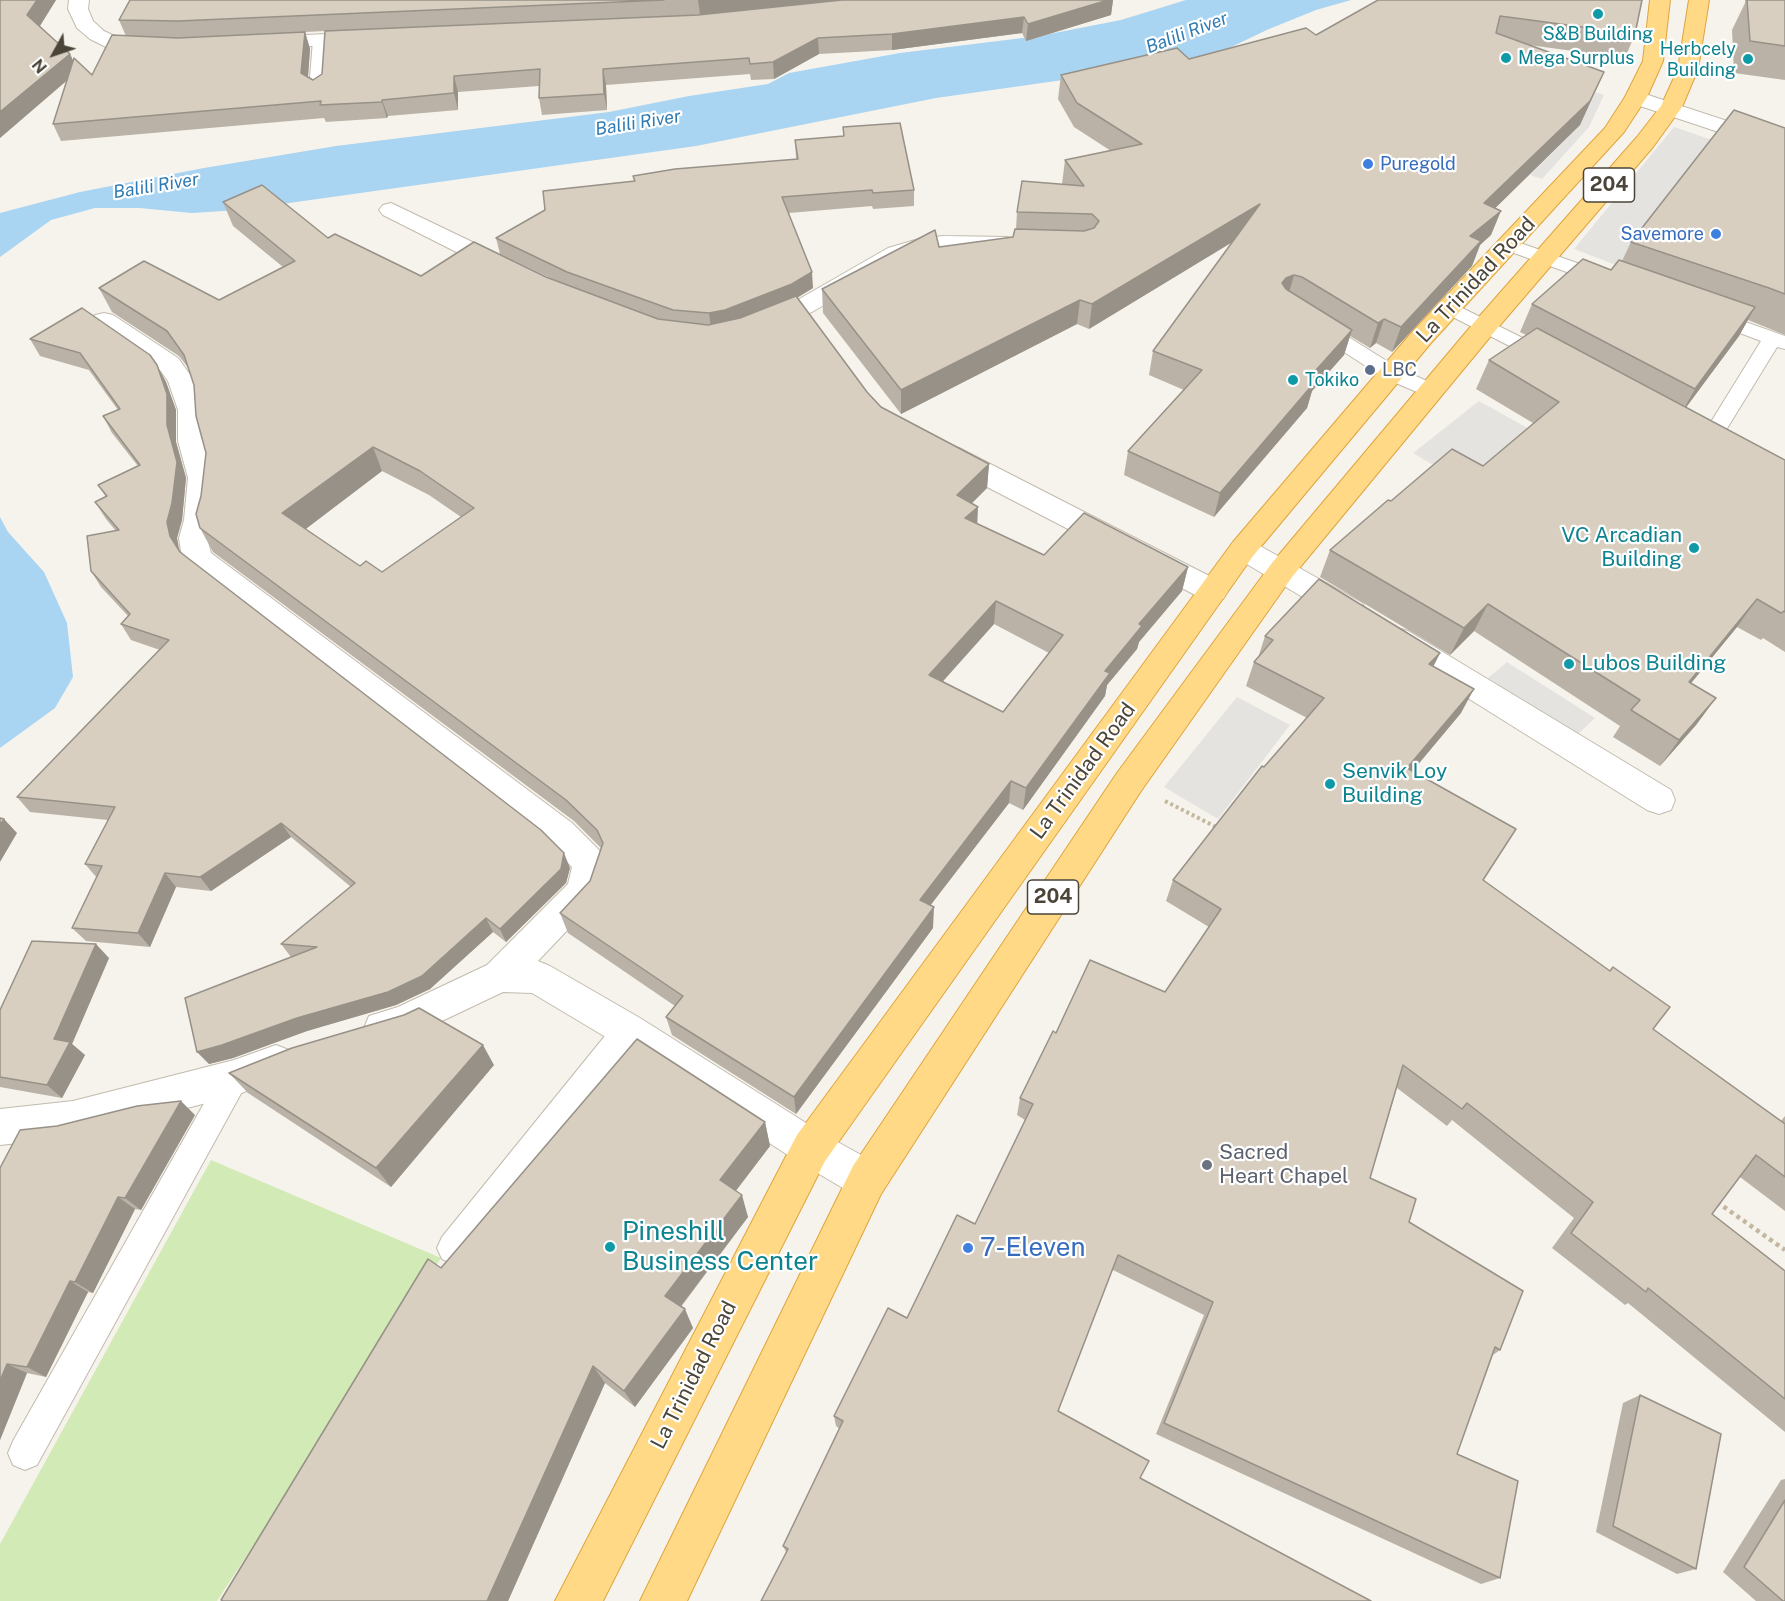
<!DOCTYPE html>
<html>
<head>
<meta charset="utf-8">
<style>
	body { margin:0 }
	#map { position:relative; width:1785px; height:1601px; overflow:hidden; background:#f6f3ec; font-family:"Public Sans",sans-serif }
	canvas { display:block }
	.north { position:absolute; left:24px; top:24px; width:60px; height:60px; -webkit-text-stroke:4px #fff; paint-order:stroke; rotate:230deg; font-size:16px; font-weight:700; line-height:24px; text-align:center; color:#4b4439 }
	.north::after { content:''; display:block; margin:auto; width:21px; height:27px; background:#4b4439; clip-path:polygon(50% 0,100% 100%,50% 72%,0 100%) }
</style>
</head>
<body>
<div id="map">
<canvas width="1785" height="1601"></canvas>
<div class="north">N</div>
</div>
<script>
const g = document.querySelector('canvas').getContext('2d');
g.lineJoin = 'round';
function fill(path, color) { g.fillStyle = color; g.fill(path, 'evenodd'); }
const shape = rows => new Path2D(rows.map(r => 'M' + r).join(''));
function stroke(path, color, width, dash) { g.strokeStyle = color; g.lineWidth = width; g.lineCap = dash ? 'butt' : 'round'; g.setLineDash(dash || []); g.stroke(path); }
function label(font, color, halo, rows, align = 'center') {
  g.font = font + ' "Public Sans",sans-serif'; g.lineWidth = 4.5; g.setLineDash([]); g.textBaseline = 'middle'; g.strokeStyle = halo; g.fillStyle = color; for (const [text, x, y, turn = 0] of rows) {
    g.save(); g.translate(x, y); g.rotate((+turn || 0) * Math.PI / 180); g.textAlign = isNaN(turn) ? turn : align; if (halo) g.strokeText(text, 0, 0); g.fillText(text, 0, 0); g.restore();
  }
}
fill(shape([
	[211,1160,441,1258,217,1601,0,1601,0,1544]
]), '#d2eab5');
fill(shape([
	[1595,92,1604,95,1589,127,1542,179,1530,175,1580,125],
	[1674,127,1718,142,1621,267,1574,249],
	[1479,401,1540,435,1475,490,1413,453],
	[1507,662,1595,718,1576,736,1488,678],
	[1237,697,1290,725,1218,819,1164,787]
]), '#e5e3e0');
fill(shape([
	[1186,0,1351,0,1316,10,1269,29,1204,60,936,98,696,146,239,210,192,213,139,208,95,208,51,220,0,257,0,213,80,192,204,168,336,146,609,112,689,96,768,84,789,73,900,53,1039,36,1121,20],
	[0,517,8,532,44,572,67,623,73,677,55,708,0,748]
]), '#a9d4f2');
const service = shape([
	[321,35,329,40,325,90,317,95,309,90,313,40,321,35],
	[1509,239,1611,275,1613,279,1611,283,1604,285,1597,283,1503,249,1500,245,1503,241,1509,239],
	[1450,302,1553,353,1556,357,1553,361,1546,363,1539,361,1443,312,1440,308,1443,304,1450,302],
	[1712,310,1785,336,1785,349,1777,347,1715,448,1708,450,1701,448,1698,443,1761,341,1705,320,1702,316,1705,312,1712,310],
	[1319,321,1326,323,1398,368,1438,386,1441,391,1438,396,1431,398,1384,378,1312,331,1309,327,1312,323,1319,321],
	[627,1017,637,1021,641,1030,637,1039,464,1259,453,1264,442,1259,437,1248,442,1237,617,1021,627,1017],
	[234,1064,244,1068,249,1078,244,1088,37,1465,25,1470,13,1465,8,1453,13,1441,224,1068,234,1064]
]);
const minor = shape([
	[69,0,89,0,88,9,93,21,104,31,121,39,152,40,159,42,162,46,159,50,152,52,110,49,90,39,77,28,68,9,69,0],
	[368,32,375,34,378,38,375,42,264,49,257,47,254,43,257,39,264,37,368,32],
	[1636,91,1785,140,1785,154,1628,102,1625,97,1628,92,1636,91],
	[391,203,514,262,517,267,514,272,505,274,496,272,383,215,379,210,383,205,391,203],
	[944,236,1007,237,1015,239,1019,244,1015,249,1007,251,924,252,904,258,812,312,762,330,753,328,749,322,753,316,794,302,888,248,922,238,944,236],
	[104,313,113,315,178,358,194,380,204,410,206,441,216,478,212,520,207,538,211,553,572,823,602,853,607,863,595,901,538,961,550,966,640,1018,825,1135,881,1166,887,1180,881,1194,867,1199,853,1194,797,1161,614,1042,532,993,503,992,404,1039,382,1045,369,1040,364,1028,369,1016,398,1007,487,965,568,884,572,867,548,843,191,567,181,551,179,538,184,520,188,478,178,441,178,410,168,381,160,370,95,327,91,321,95,315,104,313],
	[949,446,959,448,1223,583,1228,591,1223,599,1213,602,1203,599,939,462,935,455,939,448,949,446],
	[1243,539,1253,542,1362,603,1366,611,1362,619,1351,622,1340,619,1233,556,1229,549,1233,542,1243,539],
	[1397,628,1408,631,1671,790,1675,800,1671,810,1659,814,1647,810,1386,647,1382,639,1386,631,1397,628],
	[276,1045,289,1050,295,1062,289,1074,234,1096,73,1137,0,1145,0,1109,73,1101,234,1060,276,1045]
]);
const trunk = shape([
	[1650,0,1670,0,1663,61,1647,97,1624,132,1431,343,1253,556,825,1161,603,1601,555,1601,797,1135,1233,542,1413,331,1605,128,1625,97,1643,61,1650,0],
	[1689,0,1709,0,1698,69,1682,107,1653,147,1495,331,1292,577,1141,791,881,1194,687,1601,640,1601,853,1166,1117,773,1272,563,1477,319,1637,137,1661,106,1678,69,1689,0]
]);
stroke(service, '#c2bbae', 2);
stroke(minor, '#c2bbae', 2);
stroke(trunk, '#e0a43c', 2);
stroke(shape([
	[1165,801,1218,828]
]), '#c4b79f', 4, [3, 3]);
stroke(shape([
	[1717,1202,1785,1250]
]), '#c4b79f', 4.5, [4, 4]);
fill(service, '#fff');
fill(minor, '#fff');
fill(trunk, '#ffd985');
fill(shape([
	[0,0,56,0,40,26,70,54,73,61,92,75,126,36,119,20,130,0,1113,0,1111,15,1026,41,1022,33,892,50,819,54,774,79,751,80,750,74,606,85,607,110,542,115,539,98,539,86,458,92,458,110,388,116,387,118,326,122,324,118,61,141,53,124,67,80,0,138],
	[325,31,322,74,313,80,308,77,310,49,305,32],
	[1642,0,1635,34,1625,58,1529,45,1604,72,1580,125,1495,208,1491,235,1480,245,1472,266,1392,352,1376,343,1370,348,1350,336,1344,355,1312,391,1307,408,1214,517,1124,475,1128,451,1184,390,1149,375,1153,351,1232,242,1089,329,1077,324,901,414,823,313,822,289,939,247,1013,237,1016,229,1017,212,1062,184,1065,160,1111,151,1074,127,1058,99,1061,75,1189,59,1316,35],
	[1745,0,1785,0,1785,80,1734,73,1732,30,1745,3],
	[843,127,914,190,914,206,873,209,872,206,789,213,813,288,797,298,867,392,881,407,989,464,987,488,972,503,977,524,1044,555,1188,567,1182,591,1139,642,1137,649,1107,685,1105,696,1023,810,1009,803,930,906,933,928,796,1114,672,1035,666,1017,675,1006,568,933,560,913,590,881,601,848,574,821,213,552,200,528,201,496,206,453,194,385,189,369,179,356,112,312,99,288,219,300,283,267,233,226,223,202,328,238,421,276,546,277,561,283,500,254,496,238,634,181,633,176,796,159,795,140,843,136],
	[382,471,429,495,461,517,382,572,360,566,305,529],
	[994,624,1049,653,1003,712,943,681],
	[1785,128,1785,335,1748,320,1739,336,1686,407,1785,460,1785,652,1763,638,1761,640,1737,627,1691,683,1716,698,1696,725,1660,766,1613,737,1620,726,1474,631,1450,655,1320,577,1330,550,1391,501,1483,466,1533,423,1476,389,1489,360,1526,335,1520,332,1532,304,1611,270,1622,261,1631,242],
	[82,308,166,382,176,410,176,442,186,478,182,520,177,538,180,552,570,868,566,883,506,942,493,932,430,989,396,1005,307,1031,233,1058,209,1064,291,957,281,944,351,887,291,837,211,891,176,887,150,947,86,941,72,928,97,878,85,864,108,820,30,812,17,797,160,650,131,640,121,624,128,616,101,587,91,571,116,531,106,519,95,502,106,497,98,485,138,466,112,433,103,416,118,410,89,370,40,356,30,339],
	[1265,636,1440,653,1433,667,1461,713,1412,771,1483,880,1653,1029,1781,1121,1785,1116,1785,1211,1740,1177,1712,1214,1785,1271,1785,1432,1628,1303,1625,1305,1552,1248,1574,1218,1452,1120,1447,1126,1397,1088,1370,1178,1409,1222,1500,1350,1493,1355,1457,1454,1500,1578,1481,1584,1156,1434,1204,1315,1113,1270,786,1552,783,1546,840,1429,836,1426,834,1416,907,1318,975,1224,1025,1120,1017,1115,1020,1098,1056,1033,1165,992,1209,927,1166,901,1173,880,1264,767,1307,718,1246,686,1254,662,1258,658],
	[109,958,72,1044,85,1055,62,1098,0,1087,0,1010],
	[494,1065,391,1187,248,1093,229,1073],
	[195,1115,141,1210,135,1209,93,1293,88,1292,46,1377,27,1373,0,1440,0,1168],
	[765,1122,770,1146,736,1191,748,1217,681,1307,693,1328,635,1407,605,1383,508,1601,223,1601,441,1268],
	[1640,1395,1696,1569,1677,1574,1596,1532,1623,1403],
	[1785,1479,1785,1601,1756,1601,1723,1572,1781,1480]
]), '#bab2a6');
fill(shape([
	[37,0,56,0,36,32,27,15],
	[698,0,841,0,700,15],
	[1108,0,1113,0,1111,15,1026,41,1028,24],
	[1024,17,1022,33,892,50,892,34],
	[305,32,310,49,307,90,301,73],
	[818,38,819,54,774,79,773,62],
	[70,54,78,71,0,138,0,112],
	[603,69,606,85,607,110,604,94],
	[1604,72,1580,125,1475,228,1484,203],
	[454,76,458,92,458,110,454,93],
	[382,100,388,116,387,118,382,102],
	[1260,204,1254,229,1089,329,1092,304],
	[1501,211,1491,235,1480,245,1472,266,1392,352,1401,327,1470,236],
	[812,272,813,288,793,300,711,329,709,313],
	[1294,275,1287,300,1282,283,1286,278],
	[1080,300,1077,324,901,414,901,390],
	[1755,307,1739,336,1679,417,1695,389],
	[1384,319,1376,343,1370,348,1378,323],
	[1352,330,1344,355,1312,391,1307,408,1214,517,1220,493,1308,379],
	[157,365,166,382,176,410,176,442,186,478,182,520,177,538,179,552,170,536,167,522,167,425],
	[373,447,382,471,294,538,282,513],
	[989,464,987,488,956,519,957,495],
	[978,507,977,531,965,518],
	[1188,567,1182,591,1139,642,1137,649,1107,685,1105,696,1023,810,1026,788,1105,671,1139,624],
	[1757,599,1737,627,1670,709,1689,682],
	[996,601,994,624,928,698,929,675],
	[1488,604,1474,631,1450,655,1464,628],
	[1440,653,1428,677,1429,664],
	[1474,689,1461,713,1396,791,1407,768],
	[1716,698,1696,725,1660,766,1679,740],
	[1011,781,1009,803,919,920,920,900],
	[4,819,17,833,0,862,0,825],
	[281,823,291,837,211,891,200,877],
	[564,853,570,868,566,883,506,942,500,929],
	[165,873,176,887,150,947,138,933],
	[934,907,933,928,796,1114,794,1097],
	[486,918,493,932,430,989,396,1005,307,1031,233,1058,209,1064,197,1052],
	[96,944,109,958,72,1044,85,1055,62,1098,47,1085,54,1039],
	[483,1045,494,1065,391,1187,376,1168],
	[181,1101,195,1115,141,1210,125,1198],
	[765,1122,770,1146,727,1202,720,1180],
	[742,1195,748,1217,674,1315,665,1296],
	[118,1197,135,1209,93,1293,75,1282],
	[70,1281,88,1292,46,1377,27,1367],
	[685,1309,693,1328,635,1407,624,1391],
	[7,1364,27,1373,0,1440,0,1381],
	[593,1366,605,1383,508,1601,487,1601]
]), '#979187');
const building = shape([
	[0,0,37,0,27,15,70,54,0,112,0,0],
	[130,0,664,0,178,21,119,20,130,0],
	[842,0,1108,0,1028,24,1024,17,892,34,818,38,773,62,750,64,749,58,603,69,604,94,539,98,540,69,454,76,454,93,382,100,382,102,320,105,321,101,53,124,74,58,92,75,112,35,178,38,305,32,301,73,313,80,322,74,325,31,698,15,842,0],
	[1378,0,1642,0,1635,34,1500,16,1496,33,1604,72,1590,101,1484,203,1501,211,1470,236,1481,241,1401,327,1384,319,1378,323,1302,277,1294,275,1286,278,1282,283,1286,289,1352,330,1308,379,1314,383,1220,493,1128,451,1202,370,1153,351,1260,204,1092,304,1080,300,901,390,822,289,935,230,939,247,1013,237,1015,229,1084,231,1094,228,1099,221,1092,214,1017,212,1022,181,1084,186,1065,160,1142,144,1077,103,1061,75,1177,48,1189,59,1306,28,1316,35,1378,0],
	[1747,0,1785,0,1785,46,1750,41,1747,0],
	[1734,110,1785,128,1785,294,1769,288,1631,242,1734,110],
	[900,123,914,190,873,193,872,190,782,197,812,272,792,284,725,310,709,313,673,310,567,272,496,238,545,210,543,191,635,181,633,176,675,169,798,159,795,140,844,136,843,127,900,123],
	[262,185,328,238,335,234,421,276,474,242,546,277,658,319,708,325,740,318,796,296,867,392,881,407,989,464,957,495,978,507,965,518,1044,555,1084,513,1188,567,1139,624,1142,626,1105,671,1110,673,1026,788,1011,781,920,900,934,907,794,1097,666,1017,683,996,560,913,590,881,603,843,597,830,566,800,200,528,196,514,201,496,206,453,196,416,194,385,184,355,167,331,99,288,144,261,219,300,295,261,223,202,262,185],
	[373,447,420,471,474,508,382,572,366,561,360,566,282,513,373,447],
	[996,601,1063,635,1003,712,929,675,996,601],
	[1583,259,1611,270,1619,260,1755,307,1695,389,1532,304,1583,259],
	[82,308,150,355,157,365,167,394,167,425,177,462,172,503,167,522,170,536,180,552,541,830,564,853,561,869,500,929,486,918,422,976,388,992,297,1018,222,1045,197,1052,185,998,317,947,281,944,355,883,281,823,200,877,165,873,138,933,72,928,102,866,85,864,115,807,17,797,169,640,121,624,130,614,91,571,87,536,119,530,95,502,107,496,98,485,140,465,103,416,120,409,80,353,30,339,82,308],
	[1537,328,1785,460,1785,612,1784,611,1781,613,1757,599,1689,682,1716,698,1679,740,1631,710,1640,700,1488,604,1464,628,1330,550,1388,500,1391,501,1452,449,1483,466,1559,402,1489,360,1537,328],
	[1319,579,1440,653,1429,664,1474,689,1407,768,1516,829,1483,880,1610,971,1613,967,1670,1007,1653,1029,1785,1124,1785,1177,1756,1155,1712,1214,1785,1271,1785,1399,1648,1288,1646,1292,1571,1233,1593,1202,1467,1103,1462,1109,1403,1065,1370,1178,1416,1199,1409,1222,1523,1291,1500,1350,1495,1347,1457,1454,1518,1481,1500,1578,1164,1423,1213,1302,1118,1255,1058,1411,1149,1461,1140,1478,1371,1601,761,1601,788,1549,783,1546,843,1421,834,1416,888,1308,907,1318,957,1215,975,1224,1033,1104,1020,1098,1053,1031,1056,1033,1090,960,1165,992,1221,909,1173,880,1262,766,1264,767,1324,698,1254,662,1273,640,1265,636,1319,579],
	[0,818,4,819,0,825,0,818],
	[32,941,96,944,54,1039,70,1042,47,1085,0,1077,0,1010,32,941],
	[419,1008,483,1045,376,1168,229,1073,292,1048,404,1015,419,1008],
	[637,1039,765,1122,720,1180,742,1195,665,1296,685,1309,624,1391,593,1366,487,1601,223,1601,221,1600,428,1259,441,1268,637,1039],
	[181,1101,125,1198,118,1197,75,1282,70,1281,27,1367,7,1364,0,1381,0,1168,20,1130,57,1126,137,1106,181,1101],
	[1640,1395,1721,1434,1696,1569,1613,1526,1640,1395],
	[1785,1500,1785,1601,1783,1601,1744,1567,1785,1500]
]);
fill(building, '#d8cfc1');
stroke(building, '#979187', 1.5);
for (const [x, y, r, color] of [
	[1598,14,6,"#0f9aa8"],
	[1506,58,6,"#0f9aa8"],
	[1748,59,6,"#0f9aa8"],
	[1368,164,6,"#3f7fe0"],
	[1716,234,6,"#3f7fe0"],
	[1370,370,6,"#5c6f8a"],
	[1293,380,6,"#0f9aa8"],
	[1694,548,6,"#0f9aa8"],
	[1569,664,6,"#0f9aa8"],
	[1330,784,6,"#0f9aa8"],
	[1207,1165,6,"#6b7280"],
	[610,1247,6,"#0f9aa8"],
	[968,1248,6,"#3f7fe0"]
]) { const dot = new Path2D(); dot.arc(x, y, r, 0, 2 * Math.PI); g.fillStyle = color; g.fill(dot); stroke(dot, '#fff', 2); }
label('italic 18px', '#2e7ab2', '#fff', [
	["Balili River",1187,33,-21],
	["Balili River",638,123,-9],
	["Balili River",156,186,-9]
]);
label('18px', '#0d838f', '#fff', [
	["S&B Building",1598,34,"center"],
	["Herbcely",1736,49,"right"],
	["Building",1736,70,"right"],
	["Mega Surplus",1518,58],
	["Tokiko",1305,380]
], 'left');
label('18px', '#366cbe', '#fff', [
	["Puregold",1380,164],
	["Savemore",1704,234,"right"]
], 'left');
label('18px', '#4e5e75', '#fff', [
	["LBC",1382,370]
], 'left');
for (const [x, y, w] of [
	[1609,185,51],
	[1053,897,51]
]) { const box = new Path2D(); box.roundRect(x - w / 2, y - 17, w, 34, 4.5); g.fillStyle = '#fff'; g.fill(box); stroke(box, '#4b4439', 1.5); }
label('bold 20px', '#4b4439', null, [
	["204",1609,185],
	["204",1053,897]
]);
label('21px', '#4b4439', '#fff', [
	["La Trinidad Road",1476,280,-47],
	["La Trinidad Road",1083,771,-54],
	["La Trinidad Road",694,1375,-63]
]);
label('21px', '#0d838f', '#fff', [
	["VC Arcadian",1682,536,"right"],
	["Building",1682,560,"right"],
	["Lubos Building",1581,664],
	["Senvik Loy",1342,772],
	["Building",1342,796]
], 'left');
label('21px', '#5b616d', '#fff', [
	["Sacred",1219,1153],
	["Heart Chapel",1219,1177]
], 'left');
label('26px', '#0d838f', '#fff', [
	["Pineshill",622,1232],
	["Business Center",622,1262]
], 'left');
label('26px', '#366cbe', '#fff', [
	["7-Eleven",980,1248]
], 'left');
</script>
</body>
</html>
